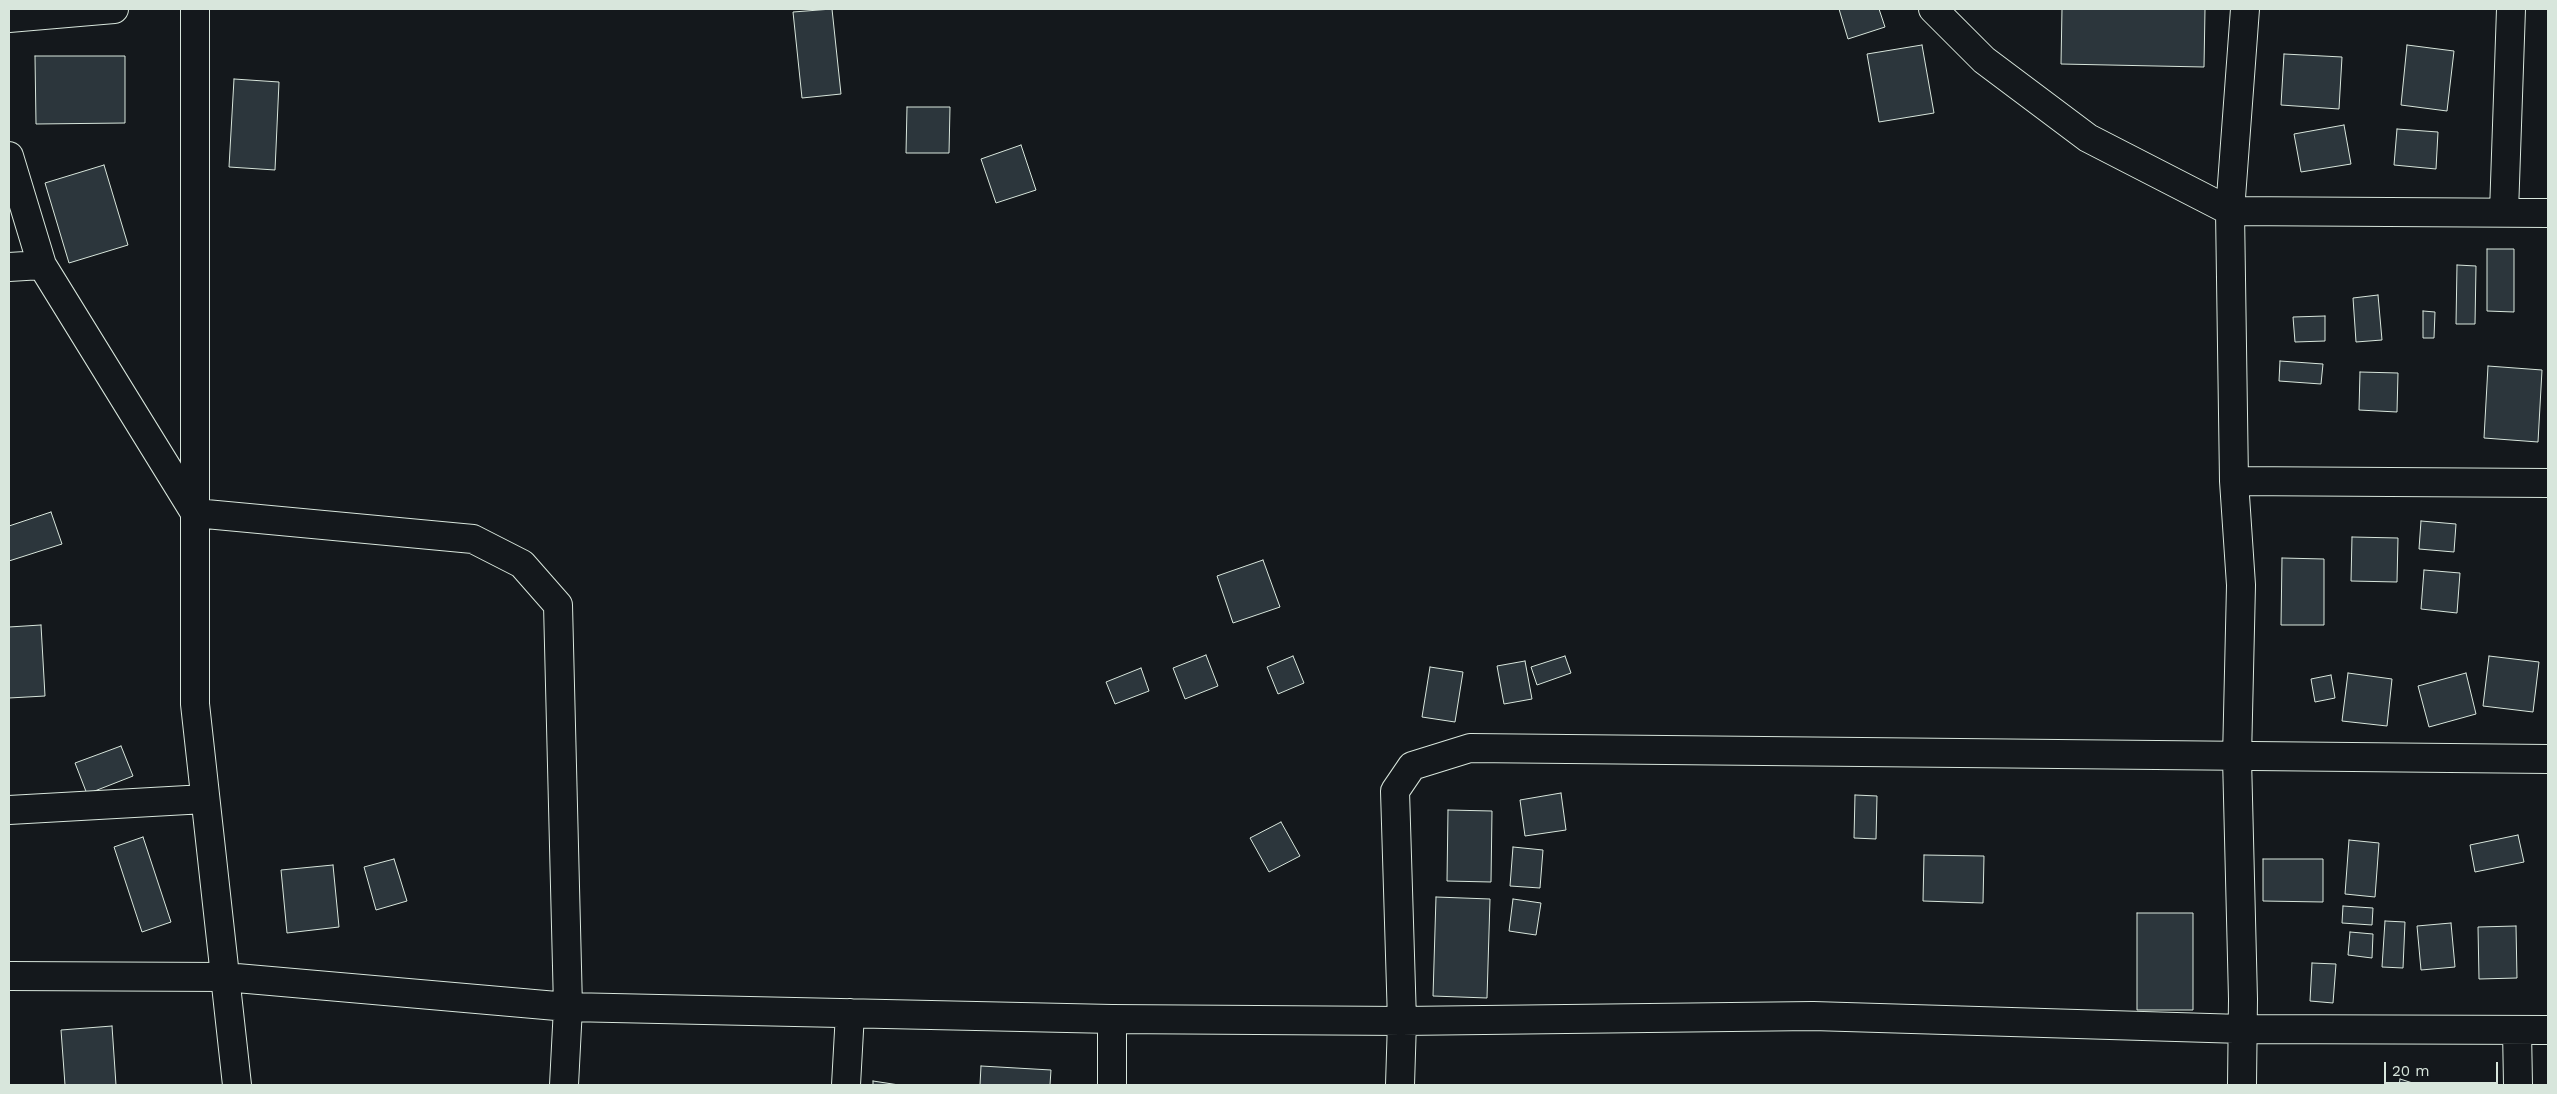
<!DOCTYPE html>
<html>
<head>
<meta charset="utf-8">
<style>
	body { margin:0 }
	#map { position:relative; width:2557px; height:1094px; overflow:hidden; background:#14181c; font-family:"Work Sans",sans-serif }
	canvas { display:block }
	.frame { position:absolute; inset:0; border:10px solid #d8e6dc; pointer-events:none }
	.scale { position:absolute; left:2384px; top:1062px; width:114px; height:22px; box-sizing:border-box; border:2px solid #d8e6dc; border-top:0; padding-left:6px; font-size:15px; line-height:18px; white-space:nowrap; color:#d8e6dc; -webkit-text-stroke:4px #14181c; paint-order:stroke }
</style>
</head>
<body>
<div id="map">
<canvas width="2557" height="1094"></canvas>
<div class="frame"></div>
<div class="scale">20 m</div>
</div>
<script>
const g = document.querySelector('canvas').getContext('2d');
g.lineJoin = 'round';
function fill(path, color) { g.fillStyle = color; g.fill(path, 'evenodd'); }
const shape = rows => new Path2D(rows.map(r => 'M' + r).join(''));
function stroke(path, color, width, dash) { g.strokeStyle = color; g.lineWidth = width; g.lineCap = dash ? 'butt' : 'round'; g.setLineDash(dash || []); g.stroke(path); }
const building = shape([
	[832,9,841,94,802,98,793,12,832,9],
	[1839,9,1879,9,1885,27,1848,39,1839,9],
	[2062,9,2205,9,2204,67,2061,64,2062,9],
	[1922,45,1934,113,1879,122,1867,54,1922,45],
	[2407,45,2454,51,2447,111,2401,105,2407,45],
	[2284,54,2342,57,2339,109,2281,105,2284,54],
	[35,56,125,56,125,123,36,124,35,56],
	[234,79,279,82,275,170,229,167,234,79],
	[907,107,950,107,949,153,906,153,907,107],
	[2344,125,2351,164,2301,172,2294,134,2344,125],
	[2397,129,2438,132,2436,169,2394,165,2397,129],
	[1021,145,1036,190,996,203,981,159,1021,145],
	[104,165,128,245,69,263,45,183,104,165],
	[2487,249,2514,249,2514,312,2487,311,2487,249],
	[2457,265,2476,266,2475,324,2456,324,2457,265],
	[2378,295,2382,340,2356,342,2353,298,2378,295],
	[2423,311,2435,312,2434,338,2423,338,2423,311],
	[2325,316,2325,341,2295,342,2293,317,2325,316],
	[2280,361,2323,364,2321,384,2279,381,2280,361],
	[2488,366,2542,370,2538,442,2484,438,2488,366],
	[2360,372,2398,373,2397,412,2359,410,2360,372],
	[51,512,62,544,9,561,9,526,51,512],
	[2421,521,2456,524,2454,552,2419,549,2421,521],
	[2352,537,2398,538,2397,582,2351,581,2352,537],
	[2282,558,2324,559,2324,625,2281,625,2282,558],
	[1263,560,1280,607,1233,623,1217,576,1263,560],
	[2424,570,2460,573,2457,613,2421,609,2424,570],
	[41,625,45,696,9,698,9,627,41,625],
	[1206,655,1218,686,1185,699,1173,668,1206,655],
	[1293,656,1304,683,1278,694,1267,667,1293,656],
	[1565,656,1571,673,1537,685,1531,667,1565,656],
	[2489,656,2539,662,2533,712,2483,706,2489,656],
	[1525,661,1532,699,1504,704,1497,666,1525,661],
	[1430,667,1463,672,1455,722,1422,717,1430,667],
	[1141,668,1149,691,1115,704,1106,682,1141,668],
	[2348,673,2392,679,2387,726,2342,721,2348,673],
	[2466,673,2476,714,2429,727,2418,686,2466,673],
	[2331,675,2335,698,2315,702,2311,679,2331,675],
	[121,746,133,776,87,794,75,763,121,746],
	[1561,793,1566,830,1525,836,1520,800,1561,793],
	[1855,795,1877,796,1876,839,1854,838,1855,795],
	[1448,810,1492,811,1491,882,1447,881,1448,810],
	[1281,822,1300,856,1269,872,1250,838,1281,822],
	[2518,835,2524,862,2475,872,2470,845,2518,835],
	[143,837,171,922,142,932,114,847,143,837],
	[2349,840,2379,843,2375,897,2345,894,2349,840],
	[1513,847,1543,850,1540,888,1510,886,1513,847],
	[1924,855,1984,856,1983,903,1923,901,1924,855],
	[394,859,407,901,376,910,364,867,394,859],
	[2263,859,2323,859,2323,902,2263,901,2263,859],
	[333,865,339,927,287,933,281,870,333,865],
	[1436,897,1490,899,1487,998,1433,996,1436,897],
	[1513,899,1541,903,1536,935,1509,931,1513,899],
	[2343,906,2373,908,2372,925,2342,923,2343,906],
	[2137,913,2193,913,2193,1010,2137,1010,2137,913],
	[2385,921,2405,922,2403,968,2382,967,2385,921],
	[2451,923,2455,967,2421,970,2417,926,2451,923],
	[2516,926,2517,978,2479,979,2478,927,2516,926],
	[2350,932,2373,934,2372,958,2348,955,2350,932],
	[2312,963,2336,964,2333,1003,2310,1001,2312,963],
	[112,1026,116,1085,65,1085,61,1030,112,1026],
	[981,1066,1051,1070,1050,1085,980,1085,981,1066],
	[2400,1079,2419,1085,2399,1085,2400,1079],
	[873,1081,899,1085,873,1085,873,1081]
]);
fill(building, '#2c363c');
stroke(building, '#d8e6dc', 1);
const minor = shape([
	[195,9,195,704,237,1085],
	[1933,9,1984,60,2088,138,2230,211,2548,213],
	[9,18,114,9],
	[9,156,42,265,195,513,473,539,522,564,558,605,568,1007,564,1085],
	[2504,212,2511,9],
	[9,267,42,265],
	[2234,481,2548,483],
	[9,810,205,799],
	[9,976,225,977,568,1007,1112,1019,1402,1021,1813,1016,2242,1029,2548,1030],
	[1112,1019,1112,1085],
	[2517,1030,2518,1085],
	[846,1085,850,1013],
	[1400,1085,1402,1021,1395,791,1412,766,1470,748,2548,759],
	[2242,1085,2243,999,2237,758,2241,585,2234,481,2230,211,2245,9]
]);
stroke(minor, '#d8e6dc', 30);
stroke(minor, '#14181c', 28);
</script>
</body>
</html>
